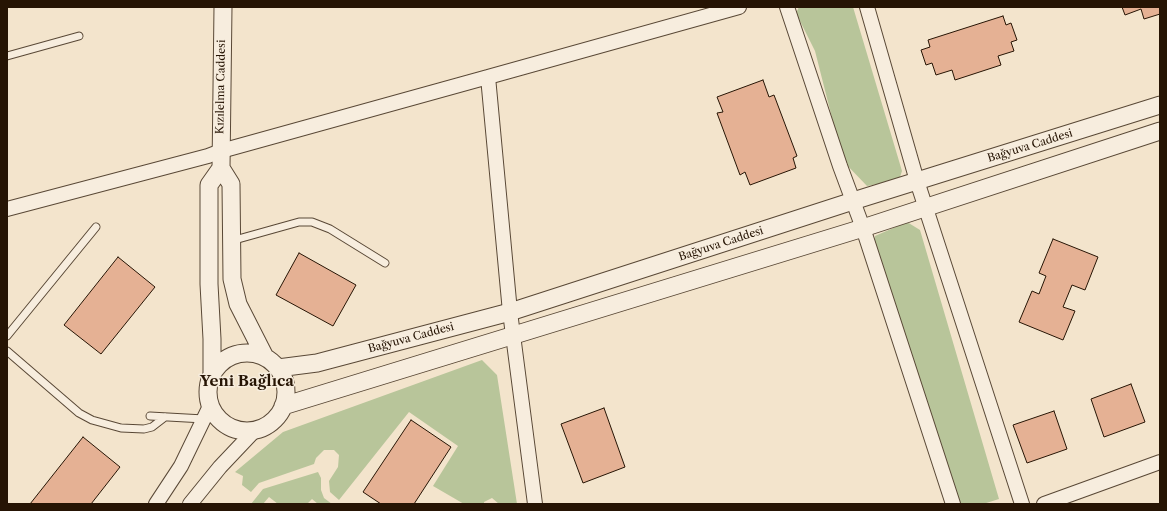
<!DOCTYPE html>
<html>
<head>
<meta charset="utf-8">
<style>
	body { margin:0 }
	#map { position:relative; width:1167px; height:511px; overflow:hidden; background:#f3e4cc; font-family:"Libre Caslon Text",serif }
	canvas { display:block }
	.frame { position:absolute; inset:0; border:8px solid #261404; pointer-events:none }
</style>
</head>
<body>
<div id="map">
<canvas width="1167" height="511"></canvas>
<div class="frame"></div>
</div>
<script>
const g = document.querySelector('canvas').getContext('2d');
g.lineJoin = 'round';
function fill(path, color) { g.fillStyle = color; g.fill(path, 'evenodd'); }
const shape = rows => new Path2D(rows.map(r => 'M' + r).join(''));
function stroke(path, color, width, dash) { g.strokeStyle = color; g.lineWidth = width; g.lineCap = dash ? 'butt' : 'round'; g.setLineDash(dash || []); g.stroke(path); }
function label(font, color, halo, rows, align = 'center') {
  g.font = font + ' "Libre Caslon Text",serif'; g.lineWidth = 3; g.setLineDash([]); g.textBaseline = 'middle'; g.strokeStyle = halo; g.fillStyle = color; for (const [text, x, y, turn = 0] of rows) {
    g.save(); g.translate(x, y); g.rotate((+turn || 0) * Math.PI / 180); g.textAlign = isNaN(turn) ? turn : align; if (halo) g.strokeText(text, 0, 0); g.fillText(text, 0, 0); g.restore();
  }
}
fill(shape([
	[799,7,853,7,902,171,899,180,867,186,843,161,815,51,796,13],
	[907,222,920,230,999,499,983,504,957,504,873,251,875,236],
	[482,360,497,375,517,504,499,504,492,498,484,502,484,504,464,504,433,486,458,446,409,412,339,500,330,492,329,481,338,467,339,455,334,450,324,450,316,458,314,464,259,483,251,492,242,485,243,476,235,472,283,432],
	[318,472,321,478,321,490,324,498,332,504,318,504,312,499,307,504,278,504,269,497,263,504,251,504,263,489]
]), '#b8c59a');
const building = shape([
	[1122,7,1160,7,1160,14,1144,19,1141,9,1125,15,1122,7],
	[1003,16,1006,25,1011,23,1017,40,1011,42,1014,51,998,56,1001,65,955,80,952,70,936,75,932,63,926,65,921,50,930,47,928,40,1003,16],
	[763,80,769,97,774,95,797,156,793,158,796,168,750,185,745,172,740,175,717,113,723,112,717,97,763,80],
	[1053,239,1098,257,1085,290,1072,285,1063,307,1075,311,1063,340,1019,322,1032,291,1039,294,1046,276,1039,273,1053,239],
	[299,253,356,285,333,326,276,295,299,253],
	[118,257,155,287,101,354,64,325,118,257],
	[1131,384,1145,422,1104,437,1091,399,1131,384],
	[604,408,625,467,583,483,561,424,604,408],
	[1054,411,1067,449,1027,463,1013,425,1054,411],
	[411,420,451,447,414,504,381,504,363,492,411,420],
	[83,437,120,467,91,504,30,504,83,437]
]);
fill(building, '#e5b194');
stroke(building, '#261404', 1);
const service = shape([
	[7,56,79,36],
	[231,241,299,222,312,222,330,229,385,263],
	[7,336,96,227],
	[7,351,79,413,92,420,121,428,144,429,152,427,165,417],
	[150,416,204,419]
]);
const minor = shape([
	[787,7,840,166,863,228,953,504],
	[867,7,917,181,1022,504],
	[7,209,208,156,221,151,488,77],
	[156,504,181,466,210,406],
	[190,504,220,467,255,430],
	[535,504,510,312,488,77,739,7],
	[1044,504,1160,462]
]);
const tertiary = shape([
	[223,7,221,168,231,184,232,279,238,304,265,357],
	'208 392a39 39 0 1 1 78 0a39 39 0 1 1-78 0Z',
	[278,368,317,363,510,312,853,201,1160,105],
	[212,375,212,339,209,284,209,185,221,168],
	[283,406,863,228,1160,131]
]);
stroke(service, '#594836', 9);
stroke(minor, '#594836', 16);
stroke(tertiary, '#594836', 19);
stroke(service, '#f7edde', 7);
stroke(minor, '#f7edde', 14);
stroke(tertiary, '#f7edde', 17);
label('11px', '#261404', '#f7edde', [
	["Kızılelma Caddesi",221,87,-89],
	["Bağyuva Caddesi",1030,146,-17],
	["Bağyuva Caddesi",721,244,-18],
	["Bağyuva Caddesi",411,338,-15]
]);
label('bold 15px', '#261404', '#f7edde', [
	["Yeni Bağlıca",247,382]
]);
</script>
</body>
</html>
